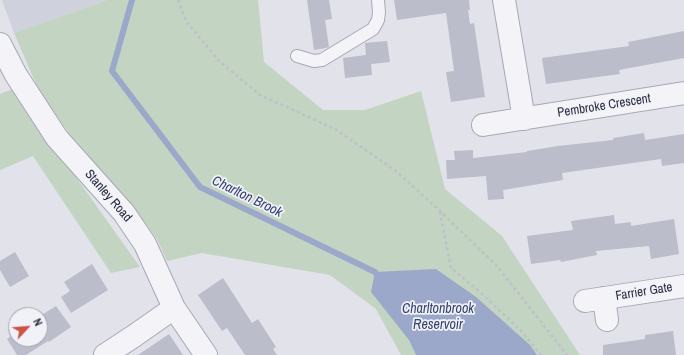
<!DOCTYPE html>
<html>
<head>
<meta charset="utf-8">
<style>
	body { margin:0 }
	#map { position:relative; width:684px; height:355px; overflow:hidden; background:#e1e2ea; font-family:"Archivo Narrow",sans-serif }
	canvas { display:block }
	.north { position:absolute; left:8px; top:307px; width:40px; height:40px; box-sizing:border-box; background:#f1f2f7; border:1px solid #a1a3af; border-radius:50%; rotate:64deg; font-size:11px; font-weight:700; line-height:16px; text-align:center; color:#292c42 }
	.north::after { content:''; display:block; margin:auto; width:14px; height:18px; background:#ce5246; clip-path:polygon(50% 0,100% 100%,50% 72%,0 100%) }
</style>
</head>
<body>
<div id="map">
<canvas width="684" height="355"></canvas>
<div class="north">N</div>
</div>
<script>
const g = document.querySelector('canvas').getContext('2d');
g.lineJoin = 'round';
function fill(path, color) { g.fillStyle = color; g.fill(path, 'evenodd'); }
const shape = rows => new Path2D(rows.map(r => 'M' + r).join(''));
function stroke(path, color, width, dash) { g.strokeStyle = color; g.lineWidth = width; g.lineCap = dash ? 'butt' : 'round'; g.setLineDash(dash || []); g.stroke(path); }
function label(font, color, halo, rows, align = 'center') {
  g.font = font + ' "Archivo Narrow",sans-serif'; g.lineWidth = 3.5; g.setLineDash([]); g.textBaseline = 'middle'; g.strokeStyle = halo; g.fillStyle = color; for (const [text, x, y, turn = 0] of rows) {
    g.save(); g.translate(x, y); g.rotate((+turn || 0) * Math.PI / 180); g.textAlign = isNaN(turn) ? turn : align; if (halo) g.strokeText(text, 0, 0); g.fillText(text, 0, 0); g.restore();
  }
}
fill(shape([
	[2,0,107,0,14,33]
]), '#cfd1dc');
fill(shape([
	[107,0,258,0,264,62,323,110,365,110,421,91,445,189,502,236,580,355,537,355,530,345,409,340,416,355,401,355,376,309,330,275,202,253,167,261,157,239,131,204,76,143,39,91,14,33],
	[13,89,140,267,111,273,33,156,0,170,0,94]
]), '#c3d4c2');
fill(shape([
	[436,269,476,297,530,345,537,355,416,355,409,340,371,292,375,272]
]), '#9ca8ca');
stroke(shape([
	[132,0,112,71,200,187,375,272,378,278]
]), '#9ca8ca', 6);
fill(shape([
	[307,0,329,0,332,19,325,20,329,47,326,48,314,50],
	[394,0,469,0,470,10,468,10,470,24,474,23,485,97,451,102,446,72,454,71,446,13,397,20],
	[684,31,684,58,619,70,620,74,546,84,542,58,629,46,628,42],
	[387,41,390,62,371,64,372,75,345,78,343,58,366,55,365,43],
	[644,133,645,140,684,134,684,163,662,166,661,159,562,173,563,180,503,190,504,199,488,200,486,176,447,179,446,160,455,160,454,151,473,150,473,158,527,152,527,151,558,146,613,140,613,138],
	[614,215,615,224,631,222,631,226,674,219,679,254,651,259,649,246,596,251,597,255,561,262,560,260,531,264,527,236,573,230,571,221],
	[15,252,29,276,10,287,0,270,0,261],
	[92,264,108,290,71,313,61,297,70,291,64,282],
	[223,278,252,323,258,319,276,347,273,349,277,355,245,355,227,328,222,331,198,295],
	[56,306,71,327,49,342,48,341,26,355,17,355,7,339,16,333,16,339,40,339,40,316],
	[673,331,676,355,603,355,603,345,645,339,645,335],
	[169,334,183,355,138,355]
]), '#bbbdca');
const service = shape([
	[297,56,314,61,322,60,373,29,378,20,379,12,378,0]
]);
const minor = shape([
	[504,0,524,119],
	[0,44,16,75,57,138,124,213,145,244,174,308,206,355],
	[483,125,684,93],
	[604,298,607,320],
	[585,301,684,286],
	[105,355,134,336,174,308]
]);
stroke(service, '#a6a8b4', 14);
stroke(minor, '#a6a8b4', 24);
stroke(shape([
	[178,0,186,21,218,60,260,95,335,129,396,171,440,211,496,265,567,355],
	[440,212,451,268,481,293,521,331,541,355]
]), '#bfc0c9', 2.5, [3, 3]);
stroke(service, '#f4f4f8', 12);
stroke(minor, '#f4f4f8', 22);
label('13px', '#292c42', '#f1f2f7', [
	["Pembroke Crescent",604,106,-9],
	["Stanley Road",108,196,49],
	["Farrier Gate",644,292,-9]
]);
label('italic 14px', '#334176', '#f1f2f7', [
	["Charlton Brook",247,197,26],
	["Charltonbrook",438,309],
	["Reservoir",438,325]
]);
</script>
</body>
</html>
